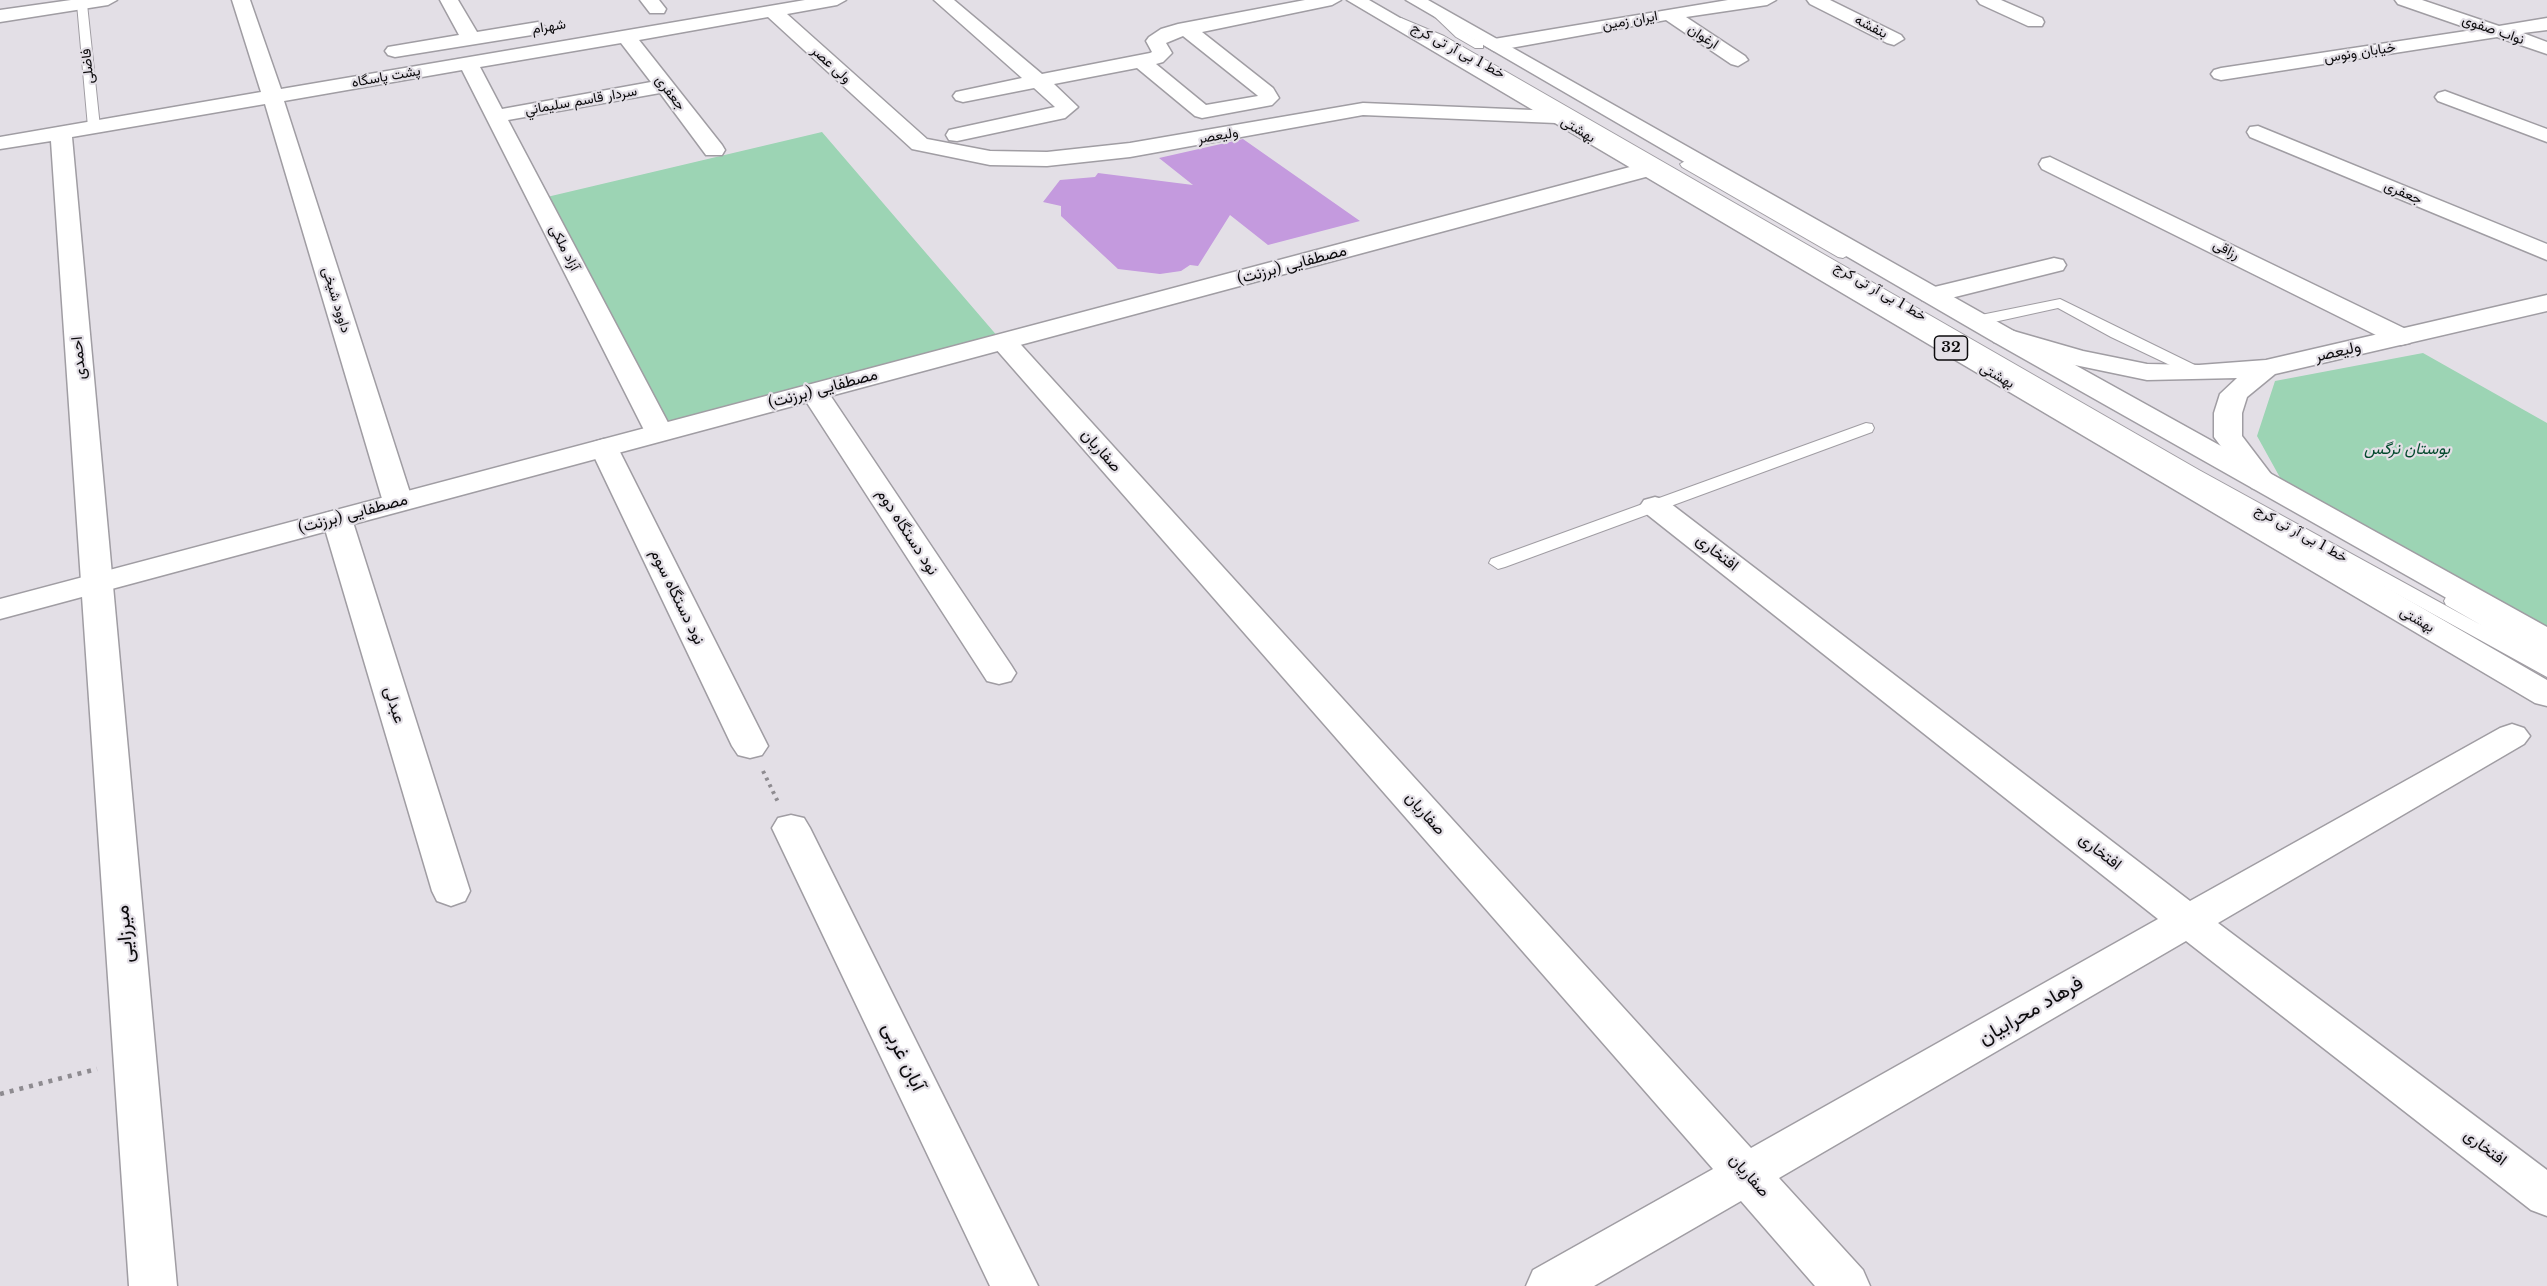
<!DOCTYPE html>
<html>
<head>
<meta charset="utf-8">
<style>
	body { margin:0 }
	canvas { display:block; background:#e3dfe6 }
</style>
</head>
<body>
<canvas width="2547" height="1286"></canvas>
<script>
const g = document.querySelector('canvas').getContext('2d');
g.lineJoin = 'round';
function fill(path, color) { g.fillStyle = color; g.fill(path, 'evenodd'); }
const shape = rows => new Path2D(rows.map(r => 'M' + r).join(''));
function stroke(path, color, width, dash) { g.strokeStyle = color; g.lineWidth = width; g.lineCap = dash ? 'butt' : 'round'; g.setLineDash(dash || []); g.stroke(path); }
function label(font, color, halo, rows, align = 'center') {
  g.font = font + ' "Libre Baskerville",Vazirmatn,serif'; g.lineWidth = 4.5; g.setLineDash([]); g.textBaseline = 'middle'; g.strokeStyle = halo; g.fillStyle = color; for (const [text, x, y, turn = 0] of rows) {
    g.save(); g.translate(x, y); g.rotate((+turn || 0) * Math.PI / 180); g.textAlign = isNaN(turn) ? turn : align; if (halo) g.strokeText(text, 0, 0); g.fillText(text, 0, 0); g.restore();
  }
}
fill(shape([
	[822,132,999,338,665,426,530,201],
	[2423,353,2547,423,2547,628,2283,483,2257,436,2275,381]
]), '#9cd4b4');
fill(shape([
	[1243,139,1360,221,1268,245,1230,215,1198,266,1190,265,1181,271,1160,274,1118,269,1061,216,1061,206,1043,202,1060,180,1095,177,1098,173,1193,185,1159,158]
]), '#c49ade');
const service = shape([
	[82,1,87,4,100,127,94,131,88,127,77,4,82,1],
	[1432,10,1440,10,1464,33,1483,44,1483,48,1475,48,1456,37,1432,14,1432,10],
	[1393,18,1401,18,1444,36,2199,470,2481,625,2446,605,2444,601,2446,597,2460,597,2547,647,2547,677,2187,478,1436,40,1393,22,1393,18],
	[1687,160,1848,251,1850,254,1843,258,1838,257,1682,167,1680,164,1687,160],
	[2060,299,2205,370,2207,373,2199,378,2193,376,2111,337,2058,308,1976,326,1968,321,1976,316,2060,299],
	[1866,423,1872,424,1874,428,1872,432,1505,567,1498,569,1489,563,1491,559,1866,423]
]);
const minor = shape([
	[232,0,250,0,281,89,805,0,846,0,837,5,787,14,927,139,990,151,1047,152,1130,143,1363,103,1556,111,1563,113,1566,117,1563,121,1556,123,1363,115,1130,157,1047,166,990,165,912,149,768,17,639,40,722,145,725,150,722,155,706,155,660,93,508,120,673,432,669,438,659,440,649,438,645,432,462,70,284,101,413,502,409,508,398,511,387,508,383,502,265,104,72,137,177,1286,129,1286,51,141,0,149,0,137,261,92,232,0],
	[621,43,651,82,502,109,480,67,621,43],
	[440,0,458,0,477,32,538,22,547,28,538,34,395,57,388,55,385,51,388,47,459,35,440,0],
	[640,0,659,0,666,9,664,13,650,13,640,0],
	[934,0,954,0,1042,74,1150,53,1152,52,1146,41,1149,37,1161,29,1178,24,1305,0,1341,0,1332,5,1202,32,1273,88,1279,98,1272,105,1202,118,1195,116,1137,68,1054,84,1078,107,1065,118,957,141,949,140,946,135,949,130,1055,107,1034,88,963,102,956,100,953,96,956,92,1022,78,934,0],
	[1183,36,1257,95,1258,96,1206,105,1156,64,1163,62,1172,53,1166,43,1183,36],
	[1728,0,1776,0,1767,5,1686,17,1745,56,1748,60,1738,66,1731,64,1666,20,1494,51,1484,45,1494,39,1728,0],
	[1807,0,1830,0,1901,35,1904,39,1894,45,1887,43,1810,4,1807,0],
	[1977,0,2001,0,2042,18,2044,22,2042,26,2028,26,1980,4,1977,0],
	[2395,0,2422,0,2499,26,2547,18,2547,30,2523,33,2547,42,2547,54,2497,37,2221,80,2214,78,2211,74,2214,70,2221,68,2473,30,2398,4,2395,0],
	[2445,91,2547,129,2547,142,2438,101,2435,97,2438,93,2445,91],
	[2258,126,2547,244,2547,260,2250,137,2247,132,2250,127,2258,126],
	[2050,157,2410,331,2414,337,2410,343,2401,345,2392,343,2042,169,2039,164,2042,159,2050,157],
	[2054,258,2063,260,2066,265,2063,270,1931,303,1922,300,1918,295,1922,290,2054,258],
	[1004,334,1013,336,1751,1148,2158,919,1644,512,1640,506,1644,500,1655,497,1666,500,2190,901,2500,728,2512,724,2524,728,2530,736,2524,744,2218,923,2547,1170,2547,1216,2531,1210,2186,941,1779,1178,1863,1270,1870,1286,1815,1286,1741,1201,1594,1286,1526,1286,1533,1270,1713,1169,995,348,991,342,995,336,1004,334],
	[814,384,824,386,1011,665,1016,673,1011,681,999,684,987,681,800,392,804,386,814,384],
	[604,439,614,442,618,448,768,746,762,755,750,758,738,755,732,746,590,448,594,442,604,439],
	[337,510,348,513,352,519,470,891,465,901,451,906,437,901,432,891,322,519,326,513,337,510],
	[791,815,804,818,810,828,1038,1286,990,1286,772,828,778,818,791,815]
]);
const tertiary = shape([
	[71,0,117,0,108,5,0,22,0,10,71,0],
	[1645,163,1653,165,1656,170,1653,175,0,619,0,599,1645,163]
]);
const secondary = shape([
	[2547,295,2547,311,2275,374,2247,397,2242,413,2242,436,2277,482,2272,488,2262,491,2252,488,2214,437,2214,413,2220,394,2237,378,2147,380,2070,364,1994,342,1990,336,1994,330,2003,328,2083,351,2147,364,2199,365,2266,360,2547,295]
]);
const primary = shape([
	[1347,0,1369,0,2547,680,2547,706,2535,703,1347,0],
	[1406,0,1428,0,2012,330,2547,627,2547,652,2535,648,1994,342,1406,0]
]);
stroke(service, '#a09da3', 2);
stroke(minor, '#a09da3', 3);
stroke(tertiary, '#a09da3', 3);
stroke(secondary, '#a09da3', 3);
stroke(primary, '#a09da3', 3);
stroke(shape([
	[763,771,778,802]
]), '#8e8b90', 4, [3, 4.5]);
stroke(shape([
	[0,1094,97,1069]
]), '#8e8b90', 4.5, [4, 6]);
fill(service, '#fff');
fill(minor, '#fff');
fill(tertiary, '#fff');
fill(secondary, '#fff');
fill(primary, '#fff');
label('14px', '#0c0b0d', '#e3dfe6', [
	["ایران زمین",1630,21,-10],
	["شهرام",549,27,-9],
	["بنفشه",1871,27,27],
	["نواب صفوی",2493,30,19],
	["ارغوان",1703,37,33],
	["خط 1 بی آر تی کرج",1458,51,28],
	["خیابان ونوس",2360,53,-9],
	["ولی عصر",831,65,42],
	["فاضلی",88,66,-96],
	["پشت پاسگاه",386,77,-10],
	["جعفری",670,93,52],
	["سردار قاسم سليماني",581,101,-10],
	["بهشتی",1578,130,31],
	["ولیعصر",1218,136,-10],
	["جعفری",2403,193,23],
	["آزاد ملکی",564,248,63],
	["رزاقی",2226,250,26],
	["خط 1 بی آر تی کرج",1880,292,30],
	["داوود شیخی",336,300,73],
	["بهشتی",1997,376,30],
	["خط 1 بی آر تی کرج",2301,534,29],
	["بهشتی",2417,620,30]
]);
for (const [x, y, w] of [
	[1951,348,33]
]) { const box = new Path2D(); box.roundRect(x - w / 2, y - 12, w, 24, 4.5); g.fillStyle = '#e3dfe6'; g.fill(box); stroke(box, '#0c0b0d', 1.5); }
label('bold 15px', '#0c0b0d', null, [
	["32",1951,348]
]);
label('16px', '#0c0b0d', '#e3dfe6', [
	["مصطفایی (برزنت)",1292,265,-15],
	["ولیعصر",2338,352,-13],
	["احمدی",79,358,-95],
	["مصطفایی (برزنت)",823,389,-15],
	["صفاریان",1101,451,48],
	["مصطفایی (برزنت)",353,514,-15],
	["نود دستگاه دوم",907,532,57],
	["افتخاری",1717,553,38],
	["نود دستگاه سوم",677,597,64],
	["عبدلی",394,705,73],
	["صفاریان",1425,814,48],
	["افتخاری",2100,852,38],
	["افتخاری",2485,1148,37],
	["صفاریان",1749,1176,48]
]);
label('italic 16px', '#044a2e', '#e3dfe6', [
	["بوستان نرگس",2407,449]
]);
label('20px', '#0c0b0d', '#e3dfe6', [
	["میرزایی",125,934,-95],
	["فرهاد محرابیان",2031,1011,-30],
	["آبان غربی",903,1057,64]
]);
</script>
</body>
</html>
